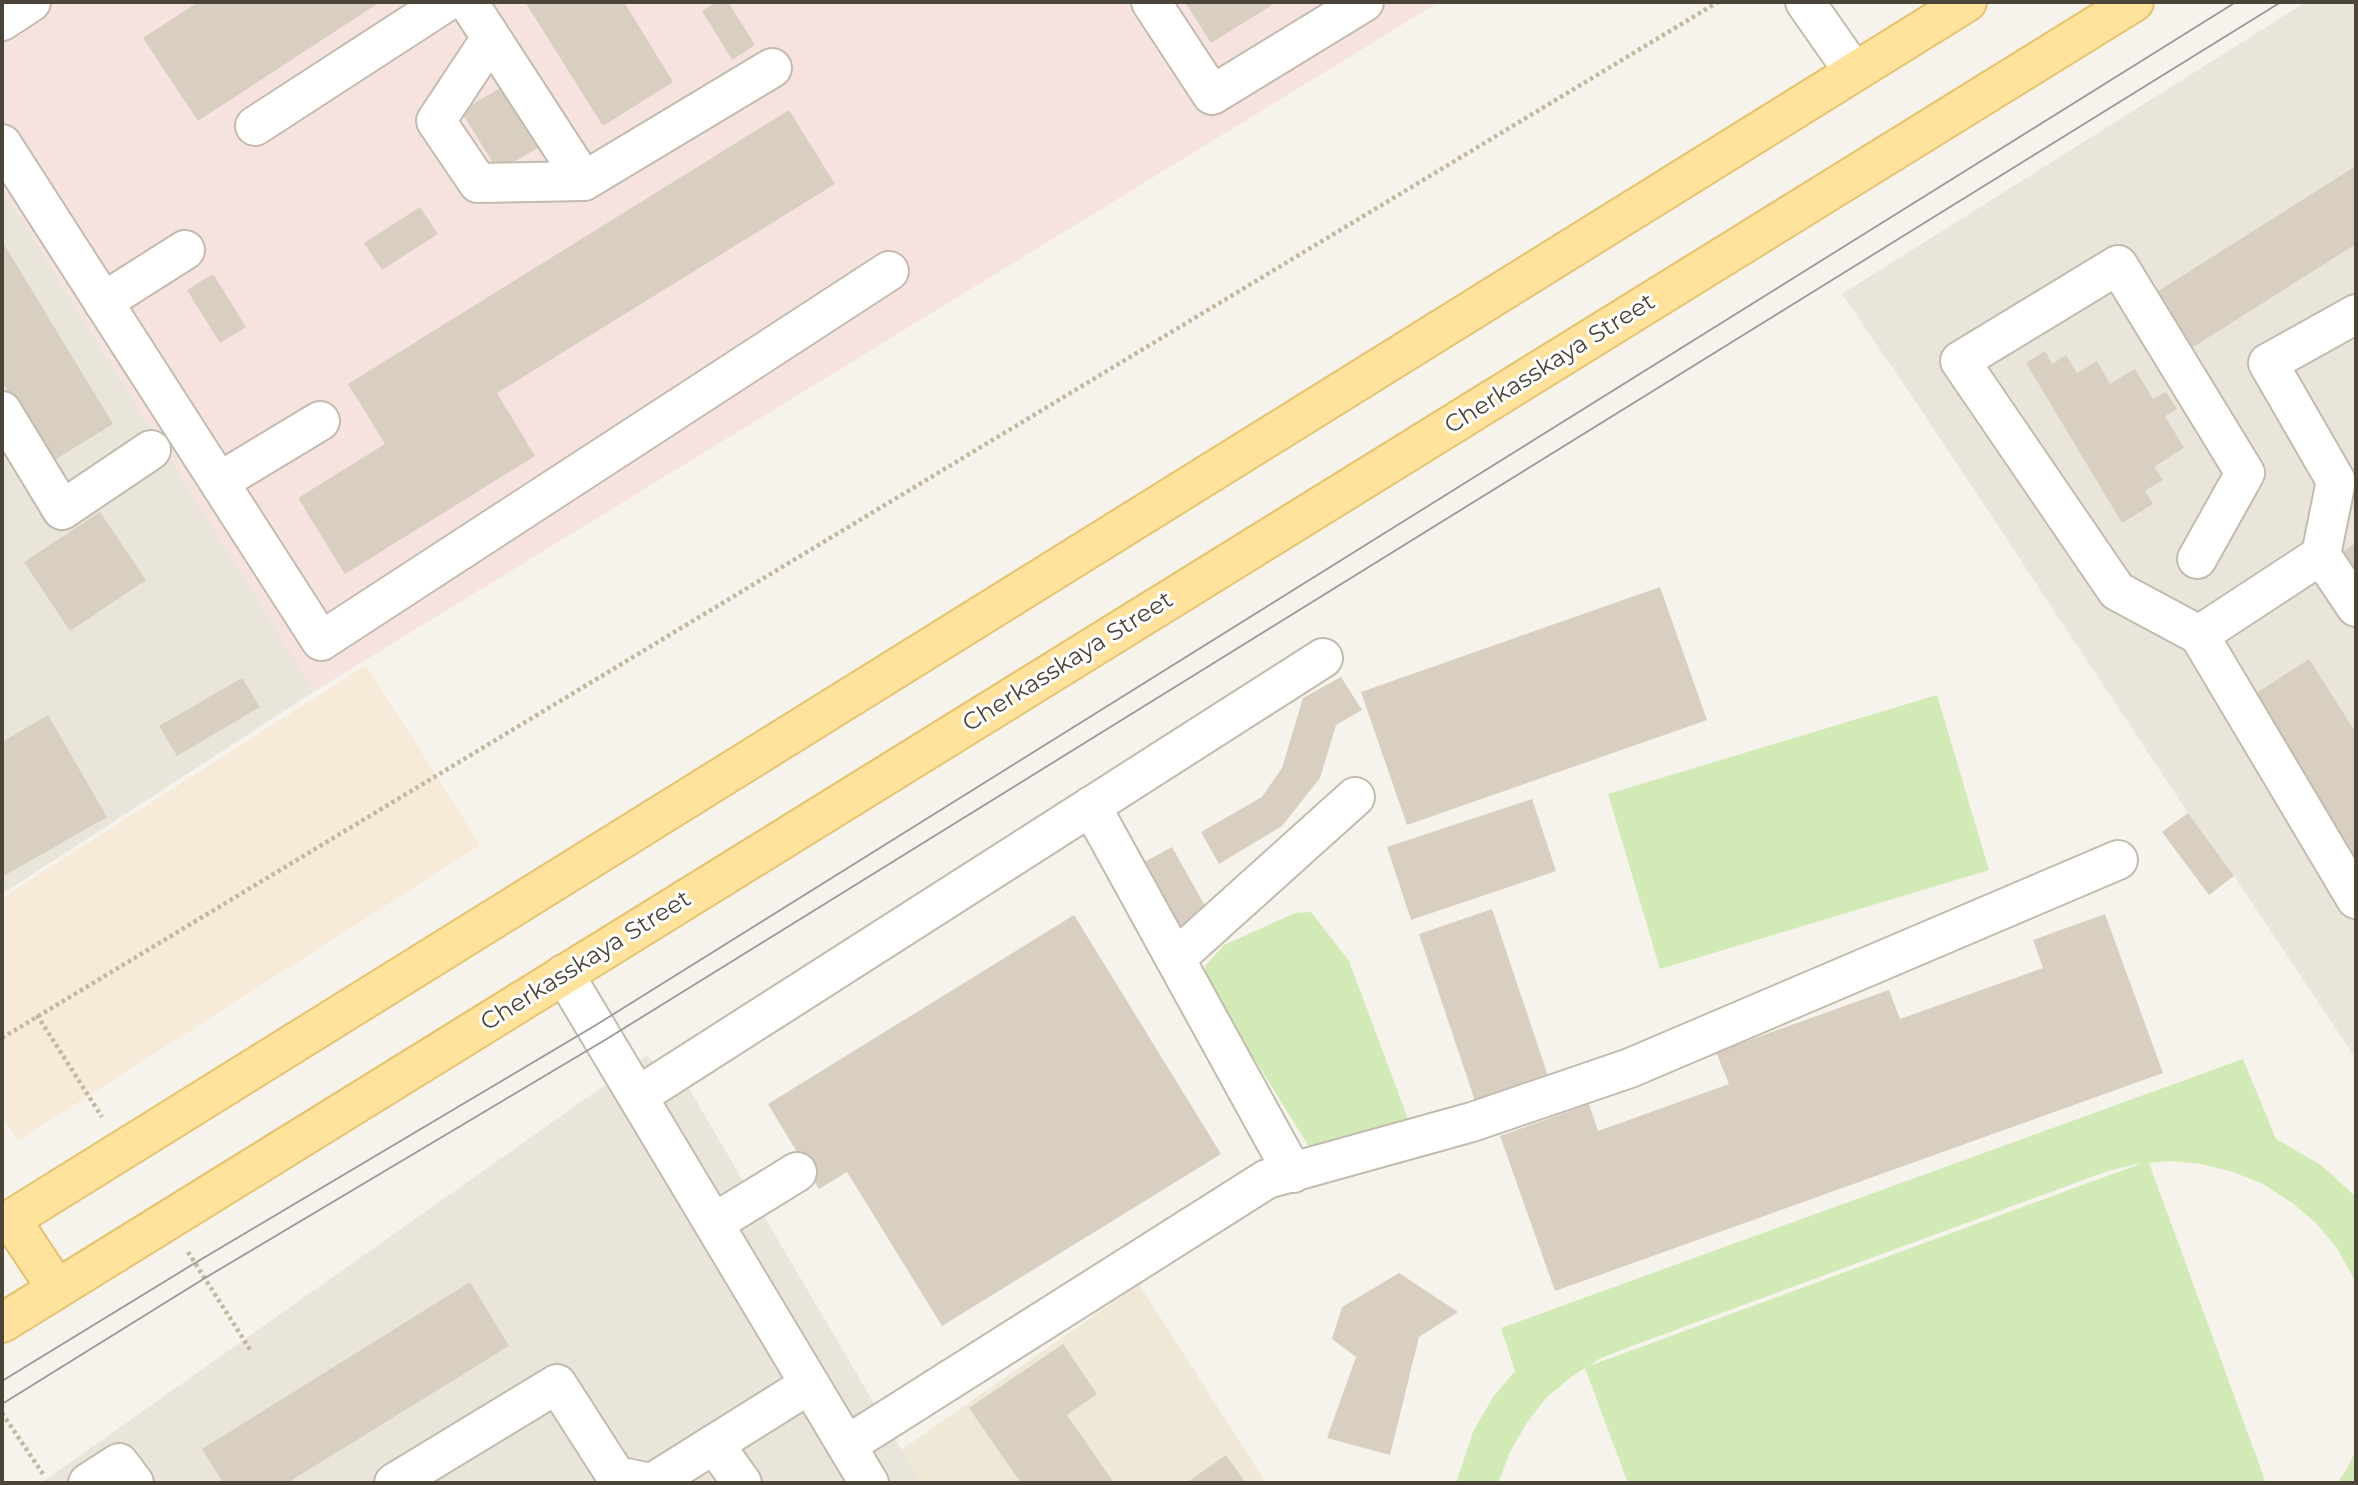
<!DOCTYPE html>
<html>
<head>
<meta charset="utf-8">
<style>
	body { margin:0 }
	#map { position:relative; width:2358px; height:1485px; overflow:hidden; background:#f6f3ec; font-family:Montserrat,sans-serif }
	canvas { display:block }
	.frame { position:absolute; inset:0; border:4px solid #4b4439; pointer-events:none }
</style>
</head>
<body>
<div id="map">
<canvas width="2358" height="1485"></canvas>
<div class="frame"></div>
</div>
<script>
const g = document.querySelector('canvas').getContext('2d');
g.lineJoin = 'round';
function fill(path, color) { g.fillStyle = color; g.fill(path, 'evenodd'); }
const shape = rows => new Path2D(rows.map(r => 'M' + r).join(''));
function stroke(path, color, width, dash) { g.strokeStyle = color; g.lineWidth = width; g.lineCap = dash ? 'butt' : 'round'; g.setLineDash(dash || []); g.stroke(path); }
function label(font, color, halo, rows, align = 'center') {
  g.font = font + ' Montserrat,sans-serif'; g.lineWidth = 6; g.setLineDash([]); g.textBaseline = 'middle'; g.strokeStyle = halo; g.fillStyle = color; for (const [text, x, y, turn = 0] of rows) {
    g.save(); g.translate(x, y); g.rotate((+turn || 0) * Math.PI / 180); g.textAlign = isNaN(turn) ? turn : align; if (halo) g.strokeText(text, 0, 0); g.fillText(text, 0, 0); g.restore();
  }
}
fill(shape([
	[2306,2,2356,2,2356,1059,2234,876,2188,813,1918,405,1842,294],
	[2,188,315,691,2,894],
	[646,1056,688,1087,901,1449,923,1483,41,1483]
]), '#eae5da');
fill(shape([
	[366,665,480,845,18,1141,2,1116,2,898]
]), '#f7ead8');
fill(shape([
	[1139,1284,1266,1483,923,1483,901,1450]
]), '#efe8d6');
fill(shape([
	[2,2,1439,2,315,691,2,188]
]), '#f6e3e0');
fill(shape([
	[1937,695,1989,870,1660,969,1608,794],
	[1311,912,1349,961,1411,1127,1311,1150,1208,984,1205,966,1224,945,1295,913],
	[2243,1059,2276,1139,2321,1165,2356,1197,2356,1283,2337,1248,2316,1223,2291,1202,2263,1184,2233,1172,2201,1164,2169,1161,2149,1163,2266,1483,1628,1483,1585,1368,1571,1377,1546,1398,1526,1424,1510,1452,1498,1483,1456,1483,1473,1432,1493,1397,1515,1371,1501,1328],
	[2136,1164,2140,1164,1589,1366,1599,1359,1629,1347,2105,1172],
	[2356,1449,2356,1483,2337,1483,2347,1469]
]), '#d2eab5');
fill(shape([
	[198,2,380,2,198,121,143,38],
	[525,2,624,2,673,82,603,126],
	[717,2,728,2,755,45,732,60,702,11],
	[1185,2,1277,2,1211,43],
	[502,87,538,148,498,171,461,111],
	[789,110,835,184,497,393,535,456,345,574,298,498,385,444,348,384],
	[2356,166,2356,244,2187,351,2152,295],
	[420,207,438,234,382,270,364,243],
	[2,241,113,424,51,462,2,381],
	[213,274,246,327,220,343,187,290],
	[2045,351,2052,364,2066,355,2077,373,2097,361,2110,384,2135,369,2153,399,2166,392,2177,409,2165,416,2184,448,2154,467,2163,480,2145,491,2153,504,2122,523,2026,363],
	[100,512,146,580,70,631,24,562],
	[2356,543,2356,584,2338,554],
	[1660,587,1707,720,1407,825,1361,692],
	[2309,659,2356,733,2356,863,2250,697],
	[1341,677,1362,710,1336,725,1320,778,1282,826,1219,864,1201,832,1262,797,1282,768,1303,698],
	[242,678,260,707,177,756,159,726],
	[48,715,107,817,2,877,2,742],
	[1532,799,1556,871,1411,920,1387,847],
	[2188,813,2234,876,2209,895,2162,832],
	[1172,847,1209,913,1176,931,1139,865],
	[1492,909,1549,1079,1476,1104,1419,934],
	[2105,914,2163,1073,1555,1291,1500,1136,1589,1104,1598,1131,1729,1084,1716,1052,1889,990,1900,1019,2043,968,2033,940],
	[1074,915,1221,1154,942,1326,847,1172,819,1189,768,1104],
	[1399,1273,1458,1312,1419,1337,1390,1455,1327,1438,1356,1357,1332,1339,1342,1307],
	[470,1282,509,1346,287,1483,223,1483,202,1449],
	[1063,1344,1097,1394,1067,1415,1114,1483,1021,1483,969,1408],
	[1226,1455,1246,1483,1186,1483]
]), '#d8cfc1');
const minor = shape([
	[468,2,584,181,772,68],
	[1151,2,1212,95,1364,2],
	[1805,2,1854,72],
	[2,21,31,2],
	[491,38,436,121,478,183,584,181],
	[255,126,446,2],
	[2,144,321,641,889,271],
	[103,302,185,250],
	[2,411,62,510,151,450],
	[219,482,320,421],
	[2321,555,2336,481,2268,363,2356,314],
	[2197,559,2245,473,2118,265,1960,361,2117,591,2199,635],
	[2356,607,2321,555,2199,635,2356,899],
	[1091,806,1293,1173],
	[1175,959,1355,797],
	[564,974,869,1483],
	[638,1096,1323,658],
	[714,1223,797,1172],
	[714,1444,742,1483],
	[847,1445,1267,1179,1472,1122,1630,1068,2118,860],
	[88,1483,119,1463,134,1483],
	[394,1483,557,1384,616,1476,651,1483],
	[652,1483,810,1384]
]);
const major = shape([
	[11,1220,57,1289],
	[2,1225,1967,2],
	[2,1323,2134,2]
]);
stroke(minor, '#c2bbae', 42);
stroke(major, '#e6c16a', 42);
stroke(shape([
	[37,1015,102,1117],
	[2,1038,1718,2],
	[188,1252,251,1351],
	[2,1413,45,1477]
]), '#c4b79f', 4.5, [3.5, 3.5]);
stroke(minor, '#fff', 38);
stroke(major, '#ffe39c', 38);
stroke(shape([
	[2,1381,195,1263,596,1025,2236,2],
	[2,1404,205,1278,605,1040,2281,2]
]), '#9a9a9a', 2);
label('24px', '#4b4439', '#fff', [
	["Cherkasskaya Street",1550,364,-32],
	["Cherkasskaya Street",1068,662,-32],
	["Cherkasskaya Street",586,961,-32]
]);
</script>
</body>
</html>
